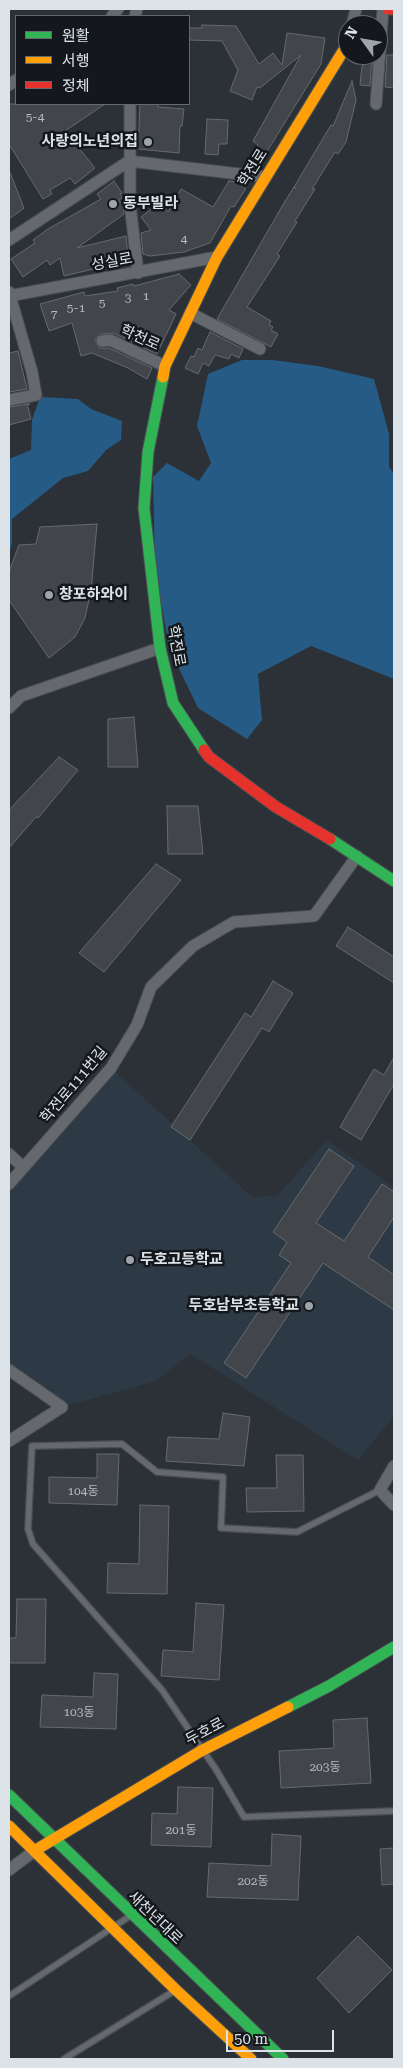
<!DOCTYPE html>
<html>
<head>
<meta charset="utf-8">
<style>
	body { margin:0 }
	#map { position:relative; width:403px; height:2068px; overflow:hidden; background:#2b3136; font-family:"Roboto Serif","Noto Sans KR",serif }
	canvas { display:block }
	.frame { position:absolute; inset:0; border:10px solid #dce3e8; pointer-events:none }
	.legend { position:absolute; left:15px; top:15px; width:175px; height:90px; box-sizing:border-box; background:#14181c; border:1px solid #64696e; margin:0; padding:6px 9px; list-style:none; font-size:15px; color:#dce3e8 }
	.legend li { display:flex; align-items:center; gap:10px; height:25px }
	.legend b { width:25px; border:1px solid #64696e }
	.north { position:absolute; left:338px; top:15px; width:50px; height:50px; box-sizing:border-box; background:#14181c; border:1px solid #64696e; border-radius:50%; rotate:302deg; font-size:14px; font-weight:700; line-height:20px; text-align:center; color:#dce3e8 }
	.north::after { content:''; display:block; margin:auto; width:18px; height:22px; background:#9ea5aa; clip-path:polygon(50% 0,100% 100%,50% 72%,0 100%) }
	.scale { position:absolute; left:226px; top:2030px; width:108px; height:22px; box-sizing:border-box; border:2px solid #dce3e8; border-top:0; padding-left:6px; font-size:15px; line-height:18px; white-space:nowrap; color:#dce3e8; -webkit-text-stroke:4px #14181c; paint-order:stroke }
</style>
</head>
<body>
<div id="map">
<canvas width="403" height="2068"></canvas>
<div class="frame"></div>
<ul class="legend">
<li><b style="height:6px;background:#30b455"></b>원활</li>
<li><b style="height:6px;background:#ff9f0a"></b>서행</li>
<li><b style="height:6px;background:#e5322d"></b>정체</li>
</ul>
<div class="north">N</div>
<div class="scale">50 m</div>
</div>
<script>
const g = document.querySelector('canvas').getContext('2d');
g.lineJoin = 'round';
function fill(path, color) { g.fillStyle = color; g.fill(path, 'evenodd'); }
const shape = rows => new Path2D(rows.map(r => 'M' + r).join(''));
function stroke(path, color, width, dash) { g.strokeStyle = color; g.lineWidth = width; g.lineCap = dash ? 'butt' : 'round'; g.setLineDash(dash || []); g.stroke(path); }
function label(font, color, halo, rows, align = 'center') {
  g.font = font + ' "Roboto Serif","Noto Sans KR",serif'; g.lineWidth = 5; g.setLineDash([]); g.textBaseline = 'middle'; g.strokeStyle = halo; g.fillStyle = color; for (const [text, x, y, turn = 0] of rows) {
    g.save(); g.translate(x, y); g.rotate((+turn || 0) * Math.PI / 180); g.textAlign = isNaN(turn) ? turn : align; if (halo) g.strokeText(text, 0, 0); g.fillText(text, 0, 0); g.restore();
  }
}
fill(shape([
	[111,1068,252,1197,277,1196,327,1140,394,1187,394,1416,358,1460,190,1354,156,1381,62,1407,9,1370,9,1184]
]), '#2d3a46');
fill(shape([
	[242,360,273,360,318,366,374,379,389,434,389,467,394,474,394,679,311,646,258,674,262,720,247,739,198,708,170,650,155,571,153,477,167,463,199,481,211,463,197,426,208,374],
	[40,397,78,399,91,409,122,421,121,440,106,450,88,471,63,478,12,519,12,543,9,554,9,459,31,450,32,420]
]), '#265b86');
const building = shape([
	[202,25,236,26,259,64,273,53,282,65,287,33,325,38,321,64,258,166,249,160,258,145,253,141,301,55,260,88,257,87,252,100,230,91,238,70,222,41,189,40,189,28,202,28,202,25],
	[369,55,372,55,370,86,360,85,362,66,369,62,369,55],
	[387,55,394,55,394,88,385,87,387,55],
	[352,81,356,100,346,142,338,154,335,152,312,189,315,189,295,221,297,222,277,254,280,256,247,307,271,321,269,325,273,327,271,330,278,334,271,347,217,319,284,203,294,187,296,188,294,187,331,125,333,126,352,81],
	[9,104,105,104,65,131,95,168,75,184,70,178,50,190,52,194,43,199,9,144,9,104],
	[140,104,158,104,158,107,184,109,182,126,180,126,179,153,138,149,140,104],
	[207,119,228,120,227,144,219,144,218,155,205,154,207,119],
	[9,170,24,208,9,219,9,170],
	[114,181,122,193,120,194,122,198,119,200,123,205,124,214,77,248,126,236,128,256,127,261,64,276,60,258,50,265,47,260,23,277,11,259,35,243,33,240,48,229,101,199,97,194,114,181],
	[229,181,246,183,245,190,234,207,231,206,210,243,184,252,150,256,143,254,141,233,151,230,141,217,160,202,168,212,181,189,213,207,229,181],
	[179,274,191,285,169,310,176,314,157,354,113,333,101,334,95,339,99,348,109,348,152,368,147,379,128,368,92,353,81,356,72,323,49,331,40,304,84,292,85,296,118,291,117,288,133,284,134,286,179,274],
	[210,332,243,349,239,358,231,354,229,359,215,355,209,366,203,363,198,374,185,368,191,356,194,357,198,348,202,350,210,332],
	[18,351,27,389,9,392,9,353,18,351],
	[27,404,31,419,9,425,9,407,30,404,27,404],
	[97,524,91,591,85,618,75,637,49,658,9,600,9,572,19,545,36,544,40,527,97,524],
	[134,717,138,767,108,767,108,719,134,717],
	[59,757,78,770,38,818,36,817,9,848,9,810,59,757],
	[167,806,198,806,203,854,168,854,167,806],
	[156,864,181,880,104,972,79,953,156,864],
	[348,927,394,957,394,983,336,946,348,927],
	[273,981,293,993,269,1032,262,1028,190,1140,171,1127,245,1013,251,1017,273,981],
	[394,1057,394,1084,361,1140,340,1127,374,1069,384,1075,394,1057],
	[329,1149,354,1166,316,1223,344,1241,382,1184,394,1192,394,1217,368,1257,394,1275,394,1310,323,1263,246,1378,224,1363,291,1263,279,1255,287,1242,273,1232,329,1149],
	[223,1413,250,1417,244,1466,166,1461,168,1437,219,1439,223,1413],
	[97,1454,119,1454,117,1505,49,1503,49,1477,97,1478,97,1454],
	[276,1455,303,1455,304,1511,247,1512,246,1488,277,1488,276,1455],
	[140,1505,169,1506,167,1594,107,1593,108,1563,139,1564,140,1505],
	[17,1599,46,1599,45,1663,9,1663,9,1638,16,1638,17,1599],
	[196,1603,224,1605,219,1680,161,1676,163,1650,193,1652,196,1603],
	[94,1673,118,1674,116,1729,40,1727,42,1695,93,1697,94,1673],
	[367,1718,371,1783,281,1788,279,1751,334,1748,333,1720,367,1718],
	[178,1787,213,1788,211,1847,151,1845,152,1813,177,1814,178,1787],
	[272,1834,301,1836,298,1900,207,1897,209,1863,271,1866,272,1834],
	[394,1848,394,1884,382,1885,380,1849,394,1848],
	[358,1936,392,1970,349,2013,317,1978,358,1936]
]);
fill(building, '#42464b');
stroke(building, '#656a6e', 1);
const lane = shape([
	[380,1490,297,1532,221,1528,223,1477,157,1472,122,1444,32,1446,28,1529,33,1544,162,1690,217,1771,244,1817,394,1811],
	[9,1996,130,1916],
	[64,2059,174,1991]
]);
const street = shape([
	[112,16,118,9],
	[135,16,137,9],
	[352,25,356,9],
	[9,85,16,80],
	[130,104,130,204,138,273],
	[376,104,383,9],
	[9,240,129,161,265,177],
	[9,292,32,372,36,395,9,400],
	[9,296,217,257],
	[190,313,260,349],
	[102,341,110,340,165,366],
	[9,708,21,696,160,648],
	[9,1154,23,1167],
	[9,1184,111,1068,137,1025,151,987,193,946,234,922,314,916,357,856],
	[9,1370,62,1407,9,1441],
	[394,1466,380,1490,394,1505],
	[9,1870,34,1851]
]);
const fast = shape([
	[163,377,148,452,144,508,160,648,173,703,204,750],
	[330,839,394,881],
	[288,1707,329,1686,394,1647],
	[9,1795,283,2059]
]);
const slow = shape([
	[163,377,165,366,217,257,348,43],
	[9,1826,176,1990,251,2059],
	[34,1851,201,1751,288,1707]
]);
const jam = shape([
	[388,9,394,9],
	[204,750,209,757,276,807,330,839]
]);
stroke(lane, '#494e51', 8);
stroke(street, '#494e51', 13);
stroke(fast, '#494e51', 13);
stroke(slow, '#494e51', 13);
stroke(jam, '#494e51', 13);
stroke(lane, '#65696d', 5.5);
stroke(street, '#65696d', 11);
stroke(fast, '#30b455', 11);
stroke(slow, '#ff9f0a', 11);
stroke(jam, '#e5322d', 11);
for (const [x, y, r, color] of [
	[148,142,5,"#9ea5aa"],
	[113,204,5,"#9ea5aa"],
	[49,595,5,"#9ea5aa"],
	[130,1260,5,"#9ea5aa"],
	[309,1306,5,"#9ea5aa"]
]) { const dot = new Path2D(); dot.arc(x, y, r, 0, 2 * Math.PI); g.fillStyle = color; g.fill(dot); stroke(dot, '#14181c', 2); }
label('12px', '#b6bcc1', null, [
	["5-4",35,117],
	["4",184,239],
	["1",146,296],
	["3",128,298],
	["5",102,303],
	["5-1",76,308],
	["7",54,314],
	["104동",83,1491],
	["103동",79,1712],
	["203동",325,1767],
	["201동",181,1830],
	["202동",253,1881]
]);
label('bold 15px', '#dce3e8', '#14181c', [
	["사랑의노년의집",138,142,"right"],
	["동부빌라",123,204],
	["창포하와이",59,595],
	["두호고등학교",140,1260],
	["두호남부초등학교",299,1306,"right"]
], 'left');
label('15px', '#dce3e8', '#14181c', [
	["학전로",253,168,-58],
	["성실로",112,262,-10],
	["학천로",140,338,24],
	["학전로",176,646,80],
	["학전로111번길",74,1085,-50],
	["두호로",205,1732,-28],
	["새천년대로",155,1918,44]
]);
</script>
</body>
</html>
